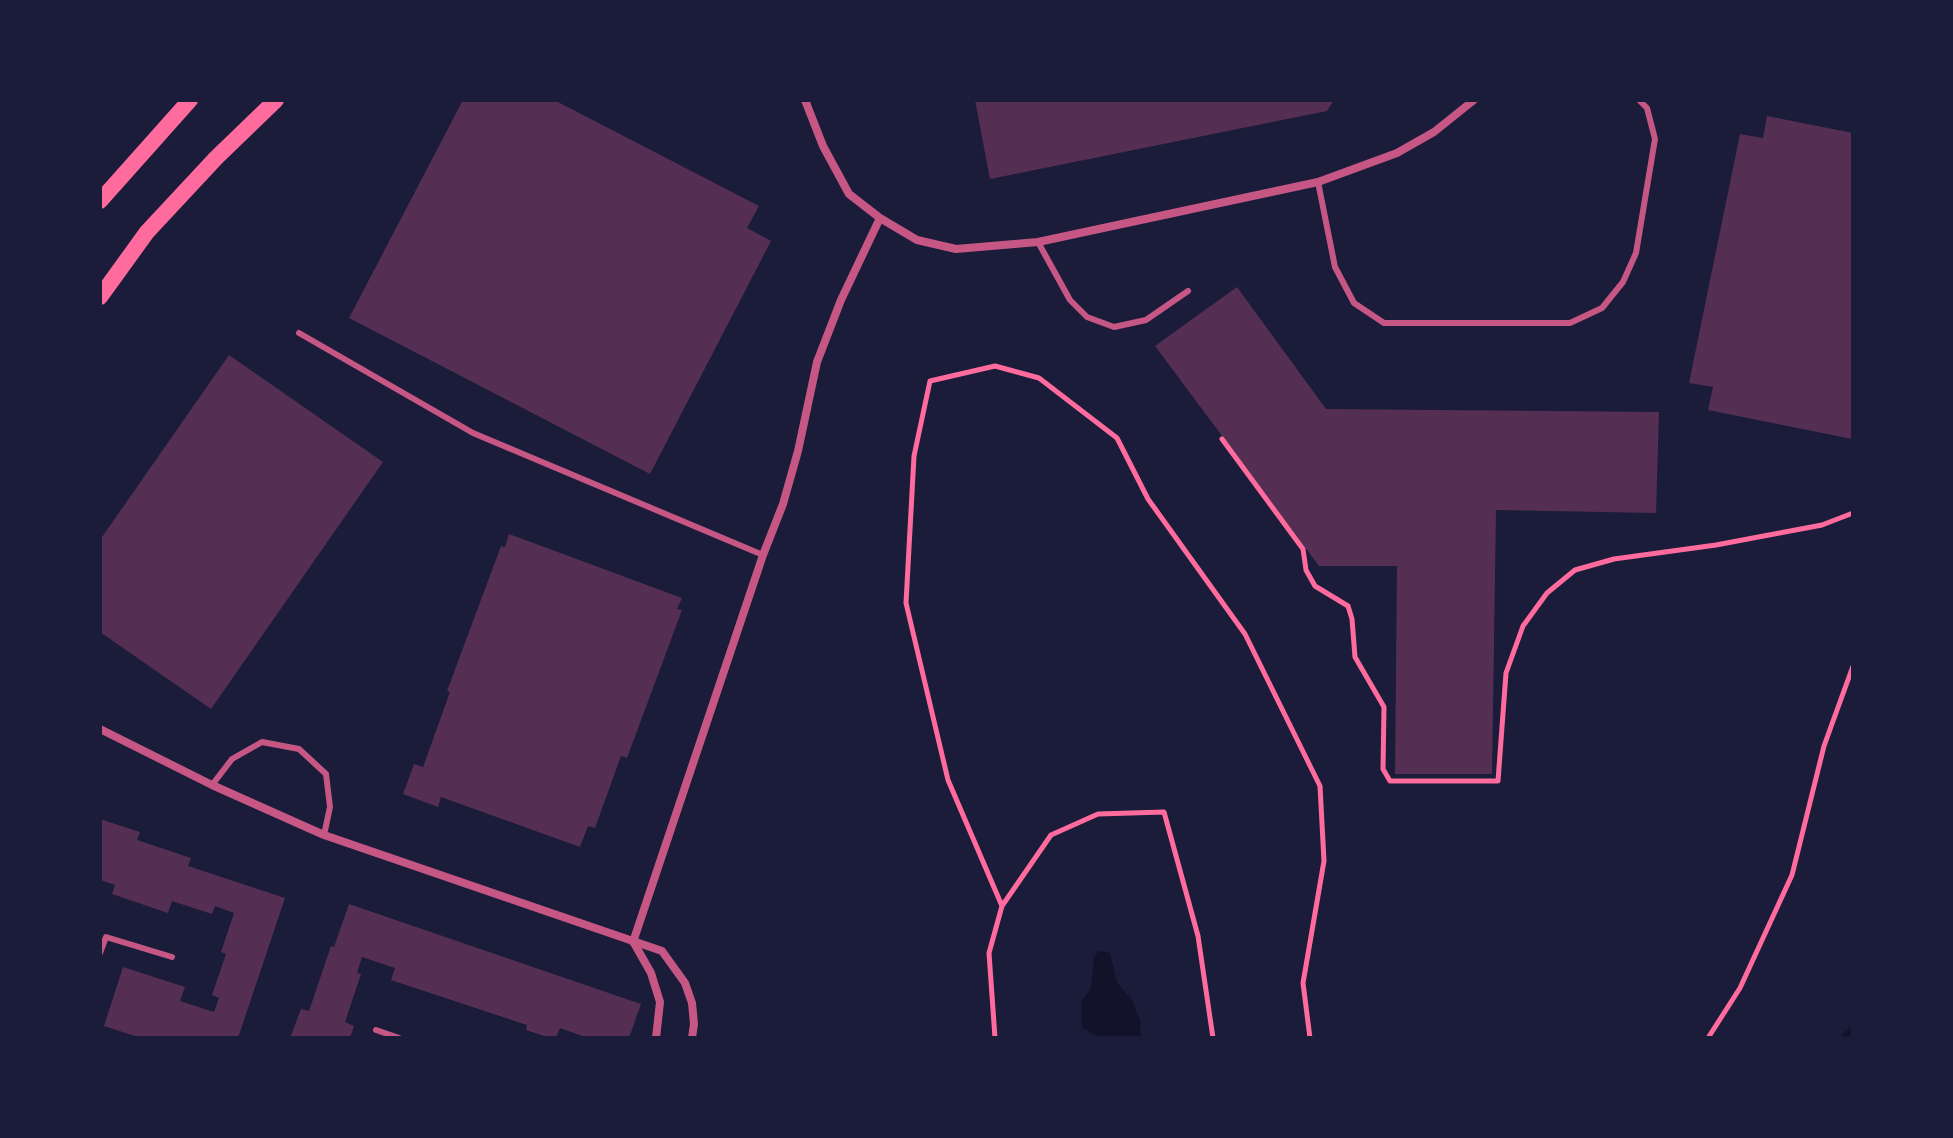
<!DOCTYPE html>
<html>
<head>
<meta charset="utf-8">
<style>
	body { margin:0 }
	#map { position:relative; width:1953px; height:1138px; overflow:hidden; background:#1b1b3a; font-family:"Crimson Pro",serif }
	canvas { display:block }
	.frame { position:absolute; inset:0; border:102px solid #1b1b3a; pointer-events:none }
</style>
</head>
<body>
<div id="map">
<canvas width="1953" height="1138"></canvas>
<div class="frame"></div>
</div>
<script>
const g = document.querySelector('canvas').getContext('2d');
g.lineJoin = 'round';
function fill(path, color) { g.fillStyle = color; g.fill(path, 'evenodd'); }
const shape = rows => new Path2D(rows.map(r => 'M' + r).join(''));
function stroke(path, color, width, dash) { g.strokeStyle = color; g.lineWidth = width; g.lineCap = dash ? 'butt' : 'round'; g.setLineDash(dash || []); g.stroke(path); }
fill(shape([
	[1100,951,1110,953,1117,982,1132,1000,1140,1020,1141,1038,1095,1038,1095,1035,1082,1027,1081,1002,1091,988,1094,956]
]), '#12122b');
stroke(shape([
	[1846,1038,1853,1032]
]), '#12122b', 10);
fill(shape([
	[463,100,554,100,759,206,747,228,771,241,650,474,349,318],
	[975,100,1334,100,1327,111,990,179],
	[1767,116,1853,133,1852,439,1708,410,1713,387,1689,383,1740,134,1763,138],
	[1237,287,1326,409,1659,412,1656,513,1496,510,1492,774,1395,774,1397,566,1319,566,1155,346],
	[229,355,383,462,211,709,100,632,100,540],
	[509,534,682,598,677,609,682,610,627,758,621,756,595,828,588,826,580,847,441,797,438,807,403,794,414,764,423,767,450,692,447,691,501,546,505,547],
	[100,819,140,832,137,840,191,858,188,866,285,898,238,1038,141,1038,104,1026,123,967,185,987,180,1001,214,1012,219,998,212,995,226,954,221,952,234,913,215,906,212,914,172,901,168,913,112,894,115,885,100,880],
	[349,904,641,1004,629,1038,588,1038,560,1028,556,1038,550,1038,526,1030,527,1025,391,980,395,968,362,957,357,973,361,974,345,1022,354,1026,350,1038,290,1038,301,1009,309,1011,331,946,334,947]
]), '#542f53');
stroke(shape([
	[1222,439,1303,549,1306,570,1315,586,1348,606,1352,619,1355,657,1384,707,1383,769,1390,781,1498,781,1506,673,1523,626,1547,593,1575,570,1614,559,1716,545,1822,525,1853,513],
	[1002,906,948,780,906,603,914,456,930,381,995,366,1039,378,1117,438,1148,499,1245,634,1320,786,1324,861,1303,983,1310,1038],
	[995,1038,989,953,1002,906,1051,835,1098,814,1164,812,1198,936,1213,1038],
	[1708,1038,1740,988,1792,875,1824,746,1853,666]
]), '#ff6b9d', 5);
stroke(shape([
	[1318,182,1335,267,1354,303,1384,323,1570,323,1602,308,1623,282,1636,253,1655,139,1647,108,1639,100],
	[1038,242,1070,300,1087,317,1114,327,1146,320,1188,291],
	[299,333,473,433,763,555],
	[212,785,232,759,262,742,299,749,326,774,330,807,324,835],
	[100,953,106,937,172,957],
	[376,1030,399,1038]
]), '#c65784', 6);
stroke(shape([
	[805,100,823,146,849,194,880,218,917,240,956,249,1038,242,1318,182,1397,153,1434,132,1474,100],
	[100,729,212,785,324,835,662,951,685,983,692,1003,694,1024,692,1038],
	[633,942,763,555,783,504,798,451,817,362,841,300,880,218],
	[634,943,651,973,660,1002,656,1038]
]), '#c65784', 8);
stroke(shape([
	[100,201,190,100],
	[100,297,147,232,216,158,276,100]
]), '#ff6b9d', 16);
</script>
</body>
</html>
